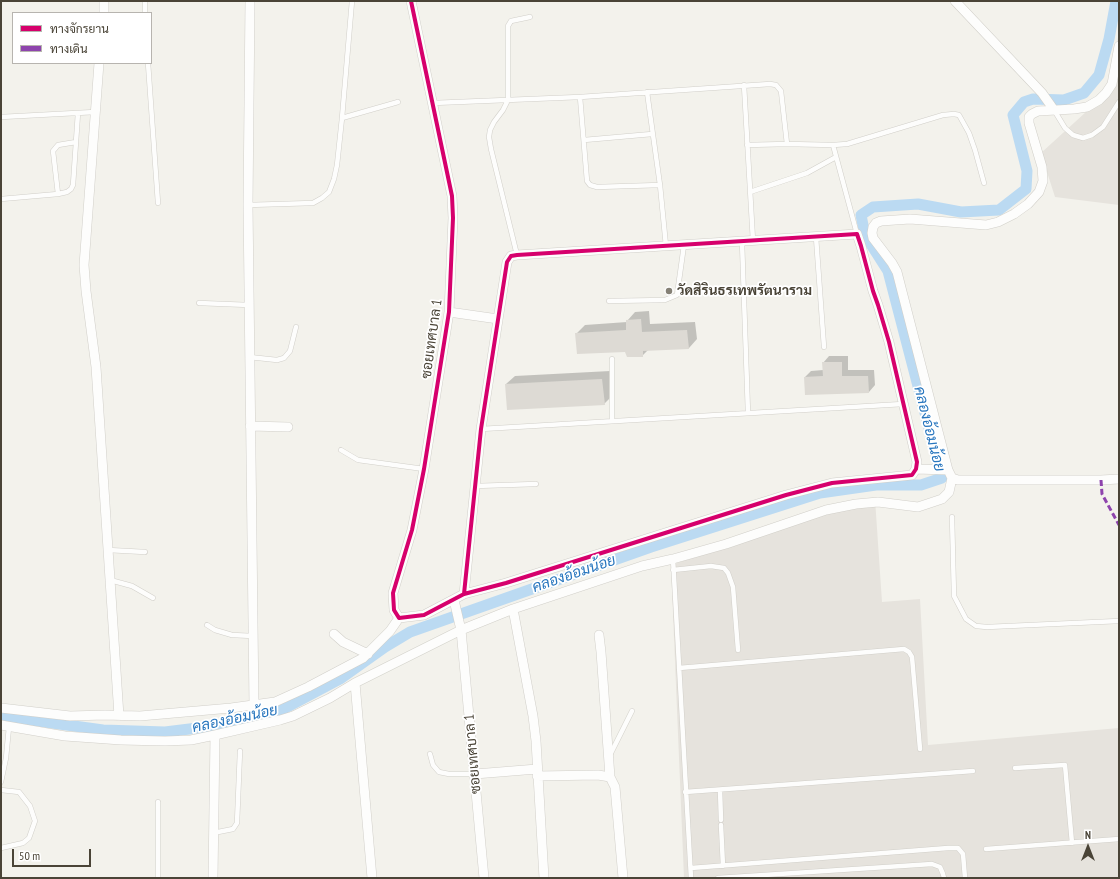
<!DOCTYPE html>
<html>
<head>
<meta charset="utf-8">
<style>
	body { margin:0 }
	#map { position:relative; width:1120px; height:879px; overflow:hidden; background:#f3f2ec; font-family:"PT Sans Narrow",Sarabun,sans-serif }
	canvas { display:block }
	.frame { position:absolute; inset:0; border:2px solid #4a4437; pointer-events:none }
	.legend { position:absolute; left:12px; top:12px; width:140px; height:52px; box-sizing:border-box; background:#fff; border:1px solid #b7b4af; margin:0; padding:5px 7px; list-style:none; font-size:12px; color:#4a4437 }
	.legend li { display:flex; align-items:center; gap:8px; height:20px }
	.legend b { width:20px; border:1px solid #b7b4af }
	.north { position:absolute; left:1068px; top:827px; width:40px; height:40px; -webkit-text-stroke:3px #fff; paint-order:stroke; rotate:0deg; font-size:11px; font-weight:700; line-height:16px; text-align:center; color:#4a4437 }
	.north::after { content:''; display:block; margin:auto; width:14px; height:18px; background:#4a4437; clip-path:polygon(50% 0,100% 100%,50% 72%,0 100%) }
	.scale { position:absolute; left:12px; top:849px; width:79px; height:18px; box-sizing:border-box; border:2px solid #4a4437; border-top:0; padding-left:5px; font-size:12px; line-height:14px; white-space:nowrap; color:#4a4437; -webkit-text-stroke:3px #fff; paint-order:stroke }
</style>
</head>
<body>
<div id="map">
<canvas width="1120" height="879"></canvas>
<div class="frame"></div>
<ul class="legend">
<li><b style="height:5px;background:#d6006c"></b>ทางจักรยาน</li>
<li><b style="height:5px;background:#8e44ad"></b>ทางเดิน</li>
</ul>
<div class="north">N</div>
<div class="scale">50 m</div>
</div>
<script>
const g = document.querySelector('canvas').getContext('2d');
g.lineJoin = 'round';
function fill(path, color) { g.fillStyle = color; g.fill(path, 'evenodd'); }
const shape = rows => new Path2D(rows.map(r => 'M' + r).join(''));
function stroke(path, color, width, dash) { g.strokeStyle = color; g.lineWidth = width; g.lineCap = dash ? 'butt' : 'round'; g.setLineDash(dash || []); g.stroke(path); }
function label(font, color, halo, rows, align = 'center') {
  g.font = font + ' "PT Sans Narrow",Sarabun,sans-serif'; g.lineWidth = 3.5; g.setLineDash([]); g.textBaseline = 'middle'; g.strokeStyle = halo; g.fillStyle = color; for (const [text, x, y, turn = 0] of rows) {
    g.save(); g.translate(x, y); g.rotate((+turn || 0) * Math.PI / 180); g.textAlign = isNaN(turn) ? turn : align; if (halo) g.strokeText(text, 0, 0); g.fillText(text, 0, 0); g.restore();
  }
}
fill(shape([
	[1119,31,1119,205,1055,197,1041,153,1109,91],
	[875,499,882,602,920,599,928,745,1119,728,1119,878,684,878,671,565]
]), '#e6e3dd');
fill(shape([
	[649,311,650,324,695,322,697,339,689,348,649,349,642,356,625,351,576,334,585,325,627,322,627,321,635,312],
	[829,356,848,356,848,370,874,370,875,385,869,392,806,394,805,377,811,371,823,370,823,363],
	[610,371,613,395,604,404,506,384,515,376]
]), '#0003');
stroke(shape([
	[1,716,103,730,165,732,222,725,276,713,340,679,385,647,410,632,651,547,820,493,876,485,921,485,942,478,888,271,865,235,861,215,873,207,918,204,961,212,999,210,1026,189,1027,171,1013,115,1024,102,1033,99,1064,100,1084,93,1099,75,1109,39,1116,1]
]), '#bbdaf2', 11);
fill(shape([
	[641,319,642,332,687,330,689,349,643,351,643,357,627,357,625,352,577,354,575,333,626,330,626,320],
	[822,362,842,362,842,376,868,376,869,393,805,395,804,377,823,376],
	[602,379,605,405,507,410,505,384]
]), '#dddad4');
const service = shape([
	[145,1,145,13],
	[148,63,158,203],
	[744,85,753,241],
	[647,92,660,185,666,246],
	[580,97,587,181,590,185,597,187,660,185],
	[433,103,580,97,770,84,776,85,781,91,787,144,833,145,847,144,943,115,954,114,959,115,969,133,975,150,984,183],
	[1054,110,1065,128,1073,135,1083,138,1092,135,1103,127,1119,102],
	[1,117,95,112],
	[342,118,398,102],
	[584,140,652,134],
	[747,145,787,144],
	[833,145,857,234],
	[750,192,807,173,836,157],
	[58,194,53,151,58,145,76,142],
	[1,199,58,194,67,192,71,189,73,185,78,113],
	[248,205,313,203,322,198,329,192,334,179,337,165,342,118,352,1],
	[816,237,824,347],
	[742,242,748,413],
	[517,255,491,149,489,137,490,130,494,122,503,110,508,100,508,26,511,21,530,17],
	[609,301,665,300,677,295,684,245],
	[199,303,249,305],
	[249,357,277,360,284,358,290,351,296,327],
	[612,359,612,421],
	[481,429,903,404],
	[341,450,358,460,424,469],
	[475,486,536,484],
	[952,517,954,596,966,619,976,626,987,627,1119,621],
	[108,550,145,552],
	[673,559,691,878],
	[673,570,711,566,724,568,728,573,733,587,738,650],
	[110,580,132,586,153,598],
	[207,625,215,630,232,635,253,636],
	[679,668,904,649,909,652,912,657,920,749],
	[430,754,433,765,439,772,449,774,475,774],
	[610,755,632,711],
	[1015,768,1065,765,1072,843],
	[1,782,6,758,9,727],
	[1,790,19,792,30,806,35,821,29,838,23,843,1,848],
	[720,790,721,820],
	[685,792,973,771],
	[721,825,723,866],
	[213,833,233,829,237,823,240,751],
	[986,849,1119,839],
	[691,868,948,848,958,848,963,854,965,878],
	[158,878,158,802],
	[718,878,932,864,940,867,943,874,944,878]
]);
const minor = shape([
	[250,1,248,205,254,706],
	[411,1,452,196,453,218,449,312,424,469,412,530,393,593,394,610,399,618,424,615,464,594,506,583,786,495,832,483,912,475,916,469,917,462,889,342,878,305,873,291,861,246,857,234,517,255,511,256,507,262,481,429,464,594],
	[955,1,1042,93,1054,110],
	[104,13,104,1],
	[1119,46,1112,84,1106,93,1099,100,1087,107,1074,109,1038,111,1032,114,1029,117,1029,123,1042,167,1043,181,1039,192,1028,204,1014,214,998,222,986,225,910,219,881,221,876,223,873,227,872,233,873,238,892,263,897,272,948,470,952,478,958,480,1101,480,1119,479],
	[99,63,84,265,86,291,96,367,119,716],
	[449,312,498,319],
	[250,426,288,427],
	[916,469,948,470],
	[454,600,461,630,484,878],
	[513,609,533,716,536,741,544,878],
	[334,634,343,642,368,654],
	[599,635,601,652,610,777],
	[355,683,372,878],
	[1,708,70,716,105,715,140,716,231,708,275,702,308,687,363,658,390,631,399,618],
	[1,725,65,736,121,740,165,741,191,740,215,735,280,720,293,716,330,698,355,683,461,630,513,609,642,566,673,559,726,544,826,510,856,504,878,502,918,507,942,499,949,492,952,478],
	[475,774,537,769],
	[537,776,598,775,610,777,615,787,623,878],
	[213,878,215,735]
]);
stroke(service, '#d1cfc9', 5.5);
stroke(minor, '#d1cfc9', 10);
stroke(service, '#fdfdfc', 4.5);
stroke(minor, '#fdfdfc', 9);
stroke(shape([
	[1101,480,1102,494,1119,525]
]), '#8e44ad', 3, [6, 3]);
stroke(shape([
	[411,1,452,196,453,218,449,312,424,469,412,530,393,593,394,610,399,618,424,615,464,594,506,583,786,495,832,483,912,475,916,469,917,462,889,342,878,305,873,291,861,246,857,234,517,255,511,256,507,262,481,429,464,594]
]), '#d6006c', 4);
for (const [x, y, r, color] of [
	[669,291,4,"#858176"]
]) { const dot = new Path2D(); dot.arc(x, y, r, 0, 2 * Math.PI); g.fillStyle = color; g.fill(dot); stroke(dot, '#fff', 1.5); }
label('bold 14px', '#4a4437', '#fff', [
	["วัดสิรินธรเทพรัตนาราม",677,291]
], 'left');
label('14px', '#4a4437', '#fff', [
	["ซอยเทศบาล 1",432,339,-82],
	["ซอยเทศบาล 1",473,754,-95]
]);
label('italic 15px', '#2876be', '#fff', [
	["คลองอ้อมน้อย",929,429,76],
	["คลองอ้อมน้อย",574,574,-19],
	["คลองอ้อมน้อย",235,719,-12]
]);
</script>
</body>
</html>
